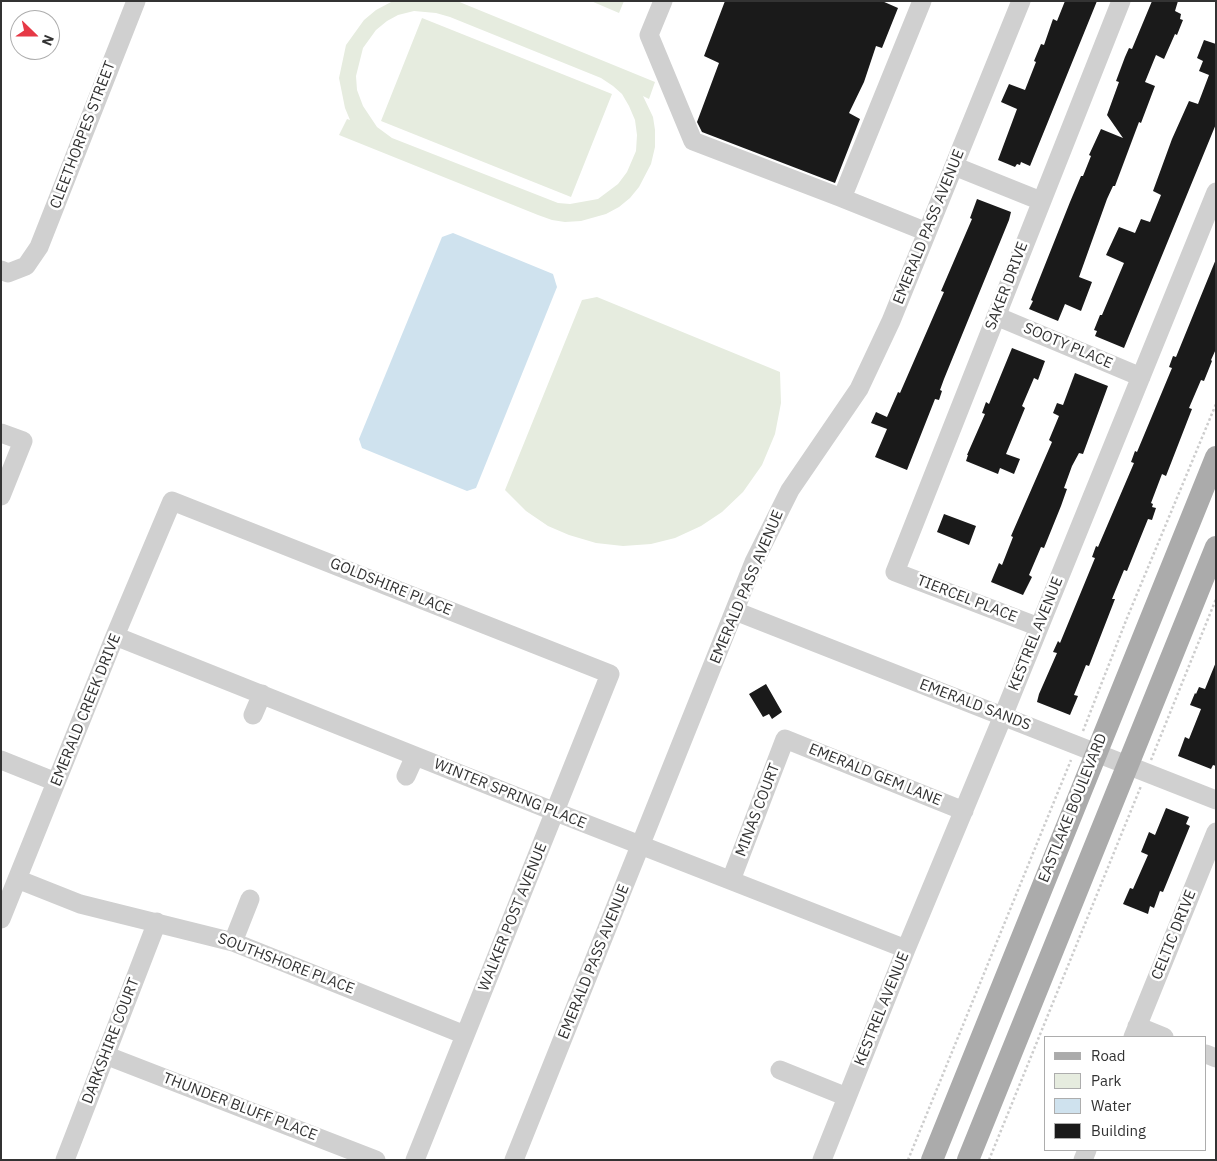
<!DOCTYPE html>
<html>
<head>
<meta charset="utf-8">
<style>
	body { margin:0 }
	#map { position:relative; width:1217px; height:1161px; overflow:hidden; background:#fff; font-family:"IBM Plex Sans",sans-serif }
	canvas { display:block }
	.frame { position:absolute; inset:0; border:2px solid #333; pointer-events:none }
	.legend { position:absolute; left:1044px; top:1036px; width:162px; height:115px; box-sizing:border-box; background:#fff; border:1px solid #adadad; margin:0; padding:6px 9px; list-style:none; font-size:15px; color:#333 }
	.legend li { display:flex; align-items:center; gap:10px; height:25px }
	.legend b { width:25px; border:1px solid #adadad }
	.north { position:absolute; left:10px; top:10px; width:50px; height:50px; box-sizing:border-box; background:#fff; border:1px solid #adadad; border-radius:50%; rotate:112deg; font-size:14px; font-weight:700; line-height:20px; text-align:center; color:#333 }
	.north::after { content:''; display:block; margin:auto; width:18px; height:22px; background:#e63946; clip-path:polygon(50% 0,100% 100%,50% 72%,0 100%) }
</style>
</head>
<body>
<div id="map">
<canvas width="1217" height="1161"></canvas>
<div class="frame"></div>
<ul class="legend">
<li><b style="height:6px;background:#ababab"></b>Road</li>
<li><b style="height:14px;background:#e6ecdf"></b>Park</li>
<li><b style="height:14px;background:#cfe2ee"></b>Water</li>
<li><b style="height:14px;background:#1a1a1a"></b>Building</li>
</ul>
<div class="north">N</div>
</div>
<script>
const g = document.querySelector('canvas').getContext('2d');
g.lineJoin = 'round';
function fill(path, color) { g.fillStyle = color; g.fill(path, 'evenodd'); }
const shape = rows => new Path2D(rows.map(r => 'M' + r).join(''));
function stroke(path, color, width, dash) { g.strokeStyle = color; g.lineWidth = width; g.lineCap = dash ? 'butt' : 'round'; g.setLineDash(dash || []); g.stroke(path); }
function label(font, color, halo, rows, align = 'center') {
  g.font = font + ' "IBM Plex Sans",sans-serif'; g.lineWidth = 5; g.setLineDash([]); g.textBaseline = 'middle'; g.strokeStyle = halo; g.fillStyle = color; for (const [text, x, y, turn = 0] of rows) {
    g.save(); g.translate(x, y); g.rotate((+turn || 0) * Math.PI / 180); g.textAlign = isNaN(turn) ? turn : align; if (halo) g.strokeText(text, 0, 0); g.fillText(text, 0, 0); g.restore();
  }
}
fill(shape([
	[393,1,457,1,655,82,649,99,643,96,653,117,655,130,655,147,651,164,639,187,630,198,619,207,606,214,581,221,565,222,552,220,538,215,339,135,347,119,350,120,345,108,339,78,346,45,364,20,376,10],
	[414,11,436,13,450,17,601,78,613,86,622,94,629,106,635,120,637,135,636,151,627,172,618,184,598,199,570,204,558,203,392,138,377,127,363,106,357,90,356,76,363,48,376,30,387,21,398,15],
	[591,1,624,1,619,13],
	[422,18,612,94,571,197,381,121],
	[597,297,780,372,781,403,775,434,762,465,743,492,722,512,701,526,675,538,651,544,623,546,596,543,569,535,548,526,526,511,505,490,582,300]
]), '#e6ecdf');
fill(shape([
	[453,233,553,274,557,287,476,488,467,491,362,448,359,439,442,237]
]), '#cfe2ee');
fill(shape([
	[725,1,882,1,898,8,882,48,876,46,864,82,849,113,860,119,835,183,702,132,697,122,719,63,704,56],
	[1065,1,1097,1,1030,166,1021,162,1020,165,1017,164,1015,167,998,160,1017,109,1001,102,1009,84,1025,90,1036,62,1034,61,1041,44,1044,45,1053,19,1057,21],
	[1152,1,1178,1,1175,11,1181,14,1180,19,1183,20,1177,35,1175,34,1164,59,1156,55,1145,82,1155,86,1141,123,1139,122,1115,186,1113,186,1107,199,1079,277,1092,282,1081,311,1065,304,1058,321,1029,309,1033,301,1031,300,1070,202,1081,176,1083,176,1091,156,1089,155,1101,129,1123,138,1107,115,1119,82,1116,81,1125,57,1129,48,1132,49],
	[1204,40,1216,44,1216,124,1124,348,1095,336,1097,331,1094,330,1100,315,1102,315,1124,263,1106,255,1119,227,1135,233,1141,219,1150,222,1161,195,1153,191,1172,139,1189,101,1198,104,1209,75,1199,71,1203,61,1197,58],
	[977,199,1011,212,1009,220,944,379,940,390,942,391,939,400,935,399,907,470,875,457,887,429,871,423,876,412,887,417,898,392,900,393,944,292,941,291,972,219,970,218],
	[1216,259,1216,349,1211,360,1212,361,1204,381,1201,380,1189,408,1192,409,1166,476,1162,474,1151,503,1153,504,1152,507,1156,508,1152,520,1148,519,1127,571,1124,570,1112,599,1115,599,1089,666,1086,665,1074,695,1078,696,1070,715,1037,702,1039,694,1057,653,1053,652,1058,641,1060,643,1095,558,1092,557,1096,546,1098,547,1134,463,1131,462,1135,451,1137,452,1172,368,1169,367,1173,356,1176,357],
	[1012,348,1045,361,1038,380,1034,378,1022,406,1025,408,1006,454,1020,459,1014,474,1000,468,998,474,966,461,968,455,967,455,985,414,982,413,986,402,989,404],
	[1075,373,1108,386,1083,454,1079,453,1072,466,1064,488,1067,489,1061,506,1044,548,1041,547,1029,575,1032,577,1023,595,991,582,999,563,1002,565,1013,537,1011,536,1052,442,1049,440,1059,416,1053,413,1057,403,1063,405],
	[944,514,976,526,969,545,937,532],
	[1216,662,1216,766,1213,765,1211,769,1178,756,1185,737,1189,739,1201,709,1190,705,1195,693,1196,694,1199,687,1205,689],
	[766,684,782,712,772,719,769,714,763,717,749,694],
	[1166,808,1189,817,1186,824,1190,826,1163,892,1160,891,1154,908,1150,906,1148,914,1123,904,1130,888,1133,889,1148,855,1141,852,1149,832,1155,835]
]), '#1a1a1a');
stroke(shape([
	[1083,731,1127,618,1216,404],
	[1151,760,1216,599],
	[908,1160,1071,760],
	[989,1160,1141,786]
]), '#cdcdcd', 2.5, [2.5, 2.5]);
stroke(shape([
	[663,1,649,35,693,141,842,198],
	[922,1,842,198,927,232],
	[954,166,1041,201],
	[1,270,8,273,26,266,39,247,136,1],
	[996,316,1141,377],
	[1,433,23,441,1,496],
	[735,611,1216,800],
	[1039,627,895,572,1121,1],
	[115,636,543,807,906,949],
	[253,715,262,694],
	[1,760,56,782],
	[406,776,415,756],
	[17,879,80,904,233,942,465,1035],
	[731,880,785,739,964,811],
	[1,919,115,636,172,501,610,674,415,1160],
	[233,942,250,899],
	[1137,1026,1164,1037],
	[1133,1037,1216,832],
	[1206,1054,1216,1058],
	[105,1055,376,1160],
	[780,1070,847,1097],
	[65,1160,157,922],
	[514,1160,754,562,790,490,859,389,891,321,1021,1],
	[822,1160,906,949,1003,716,1216,192],
	[1083,1160,1087,1150]
]), '#d0d0d0', 19);
stroke(shape([
	[932,1160,1216,457],
	[968,1160,1216,547]
]), '#ababab', 22);
label('15px', '#333', '#fff', [
	["CLEETHORPES STREET",83,135,-69],
	["EMERALD PASS AVENUE",929,227,-68],
	["SAKER DRIVE",1007,286,-69],
	["SOOTY PLACE",1068,346,23],
	["GOLDSHIRE PLACE",391,587,22],
	["EMERALD PASS AVENUE",747,587,-67],
	["TIERCEL PLACE",967,599,21],
	["KESTREL AVENUE",1036,634,-68],
	["EMERALD SANDS",975,705,21],
	["EMERALD CREEK DRIVE",86,710,-68],
	["EMERALD GEM LANE",875,775,22],
	["WINTER SPRING PLACE",510,794,22],
	["EASTLAKE BOULEVARD",1073,808,-68],
	["MINAS COURT",758,810,-69],
	["WALKER POST AVENUE",513,917,-68],
	["CELTIC DRIVE",1174,935,-68],
	["EMERALD PASS AVENUE",594,962,-68],
	["SOUTHSHORE PLACE",286,964,21],
	["KESTREL AVENUE",882,1009,-68],
	["DARKSHIRE COURT",111,1041,-69],
	["THUNDER BLUFF PLACE",240,1107,21]
]);
</script>
</body>
</html>
